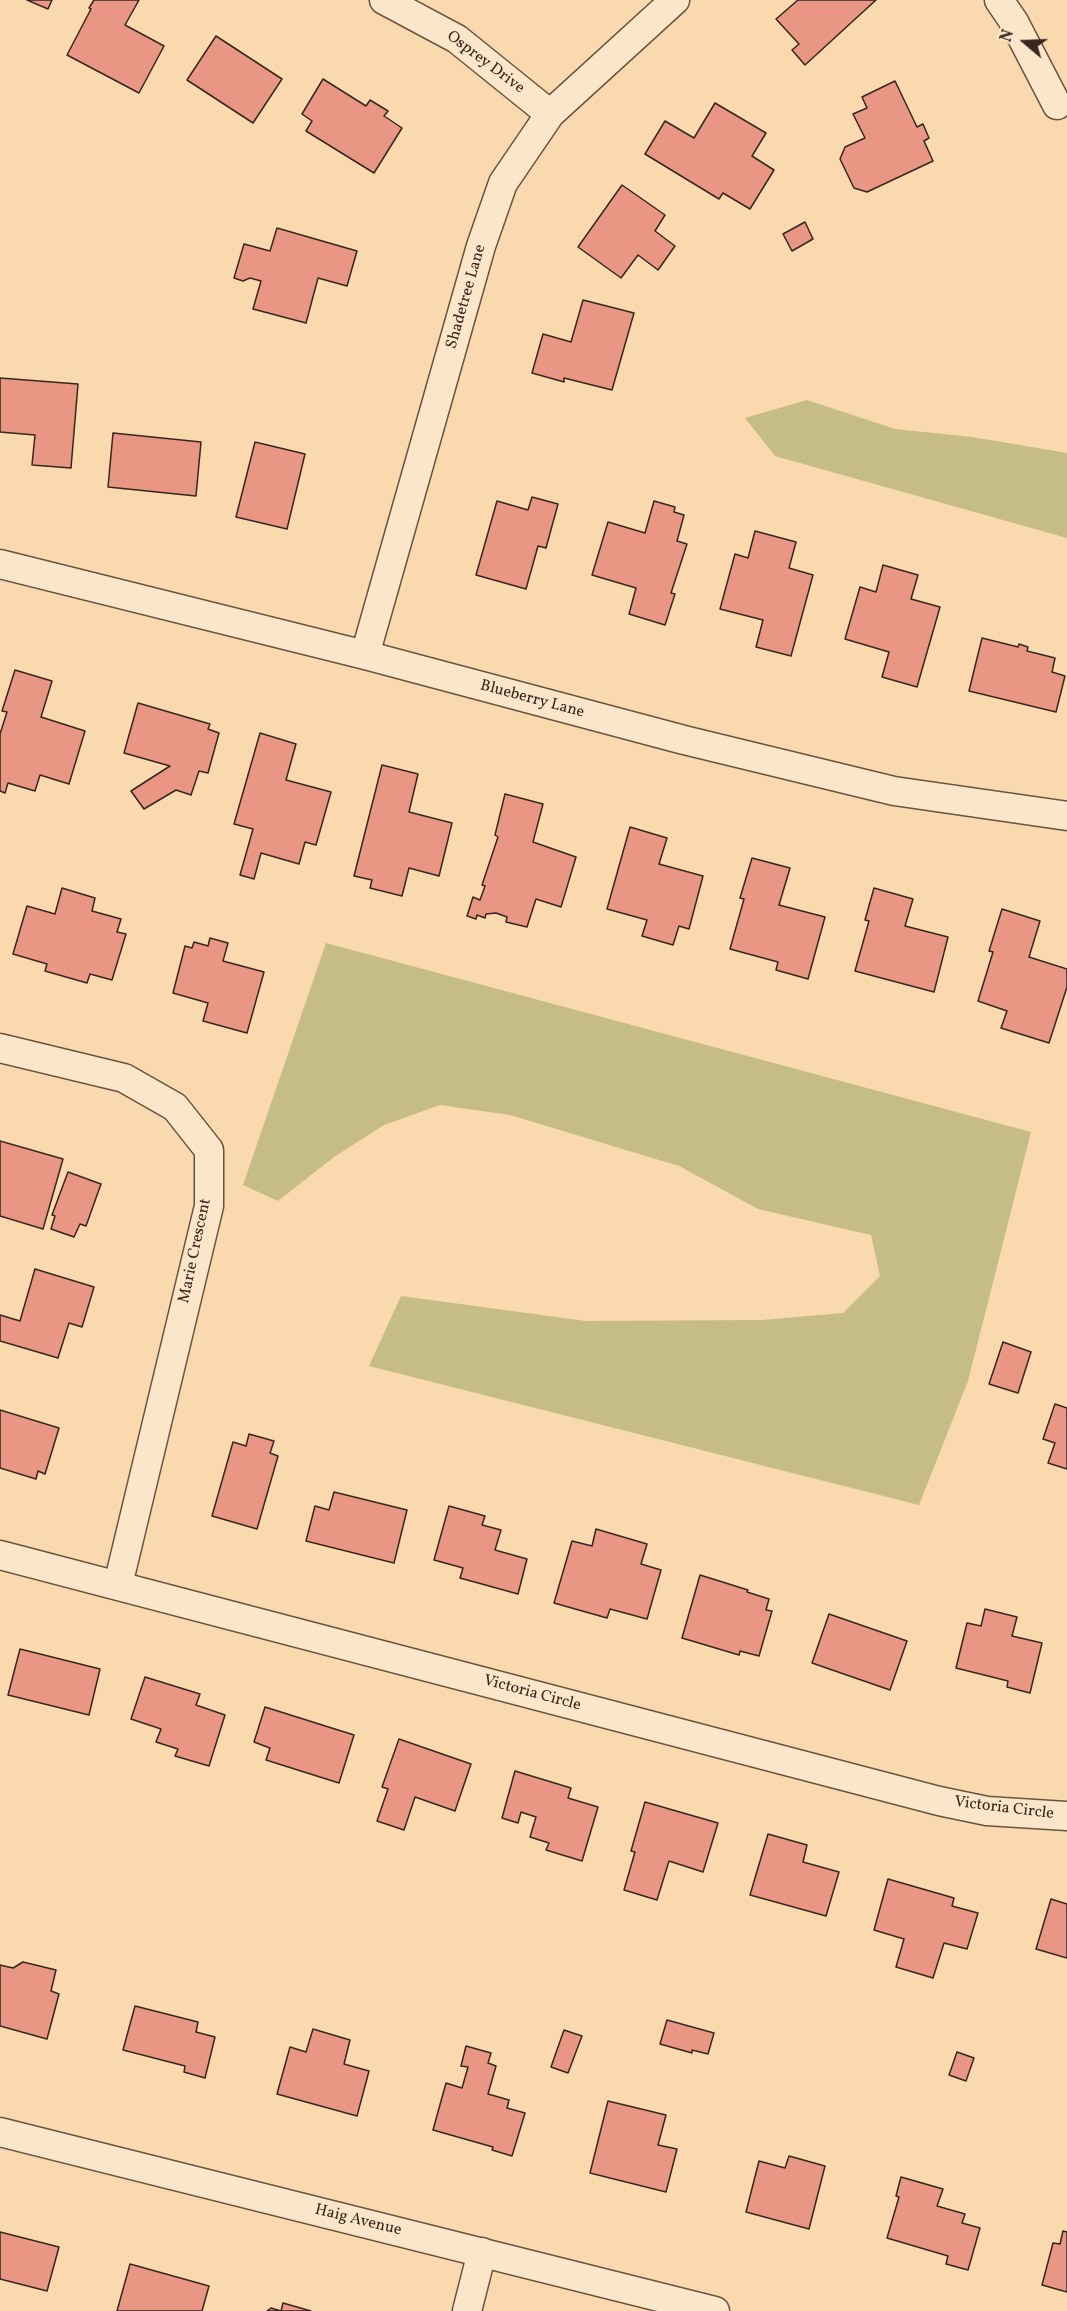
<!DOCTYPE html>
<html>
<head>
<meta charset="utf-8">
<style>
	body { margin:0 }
	#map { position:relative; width:1067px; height:2311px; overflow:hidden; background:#f9d9ad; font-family:Vollkorn,serif }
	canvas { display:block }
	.north { position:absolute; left:995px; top:12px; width:60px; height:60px; -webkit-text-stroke:4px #fbe6ca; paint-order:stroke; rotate:289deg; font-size:16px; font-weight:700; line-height:24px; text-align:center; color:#36271f }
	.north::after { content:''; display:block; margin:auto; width:21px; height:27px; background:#36271f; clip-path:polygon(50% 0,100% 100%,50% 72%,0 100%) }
</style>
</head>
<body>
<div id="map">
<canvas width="1067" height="2311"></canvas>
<div class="north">N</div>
</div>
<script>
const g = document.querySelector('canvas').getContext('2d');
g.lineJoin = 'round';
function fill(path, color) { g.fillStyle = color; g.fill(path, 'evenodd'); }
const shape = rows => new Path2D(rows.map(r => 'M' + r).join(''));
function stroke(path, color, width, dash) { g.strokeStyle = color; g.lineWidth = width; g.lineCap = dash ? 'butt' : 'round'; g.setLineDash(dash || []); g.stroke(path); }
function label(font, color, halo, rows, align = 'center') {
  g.font = font + ' Vollkorn,serif'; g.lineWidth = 5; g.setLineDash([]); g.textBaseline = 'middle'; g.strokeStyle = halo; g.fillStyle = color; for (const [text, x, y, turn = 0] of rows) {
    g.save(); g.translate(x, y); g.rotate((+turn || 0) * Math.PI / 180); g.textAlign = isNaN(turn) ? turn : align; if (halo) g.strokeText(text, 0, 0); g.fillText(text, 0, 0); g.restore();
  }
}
fill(shape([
	[807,400,895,429,972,437,1067,453,1067,538,775,456,745,418],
	[326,943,1031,1132,968,1381,919,1505,369,1366,401,1296,586,1321,762,1320,843,1313,880,1276,871,1235,758,1209,679,1166,510,1115,440,1105,384,1125,334,1157,278,1201,243,1185]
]), '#c5bd85');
const building = shape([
	[27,0,52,0,48,9,27,0],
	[94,0,139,0,125,25,164,46,139,93,67,55,91,9,89,8,94,0],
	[798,0,876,0,805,65,792,50,799,44,776,19,798,0],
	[216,36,282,79,253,123,187,80,216,36],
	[323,79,366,106,370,100,388,111,384,116,402,128,374,173,306,131,312,121,302,114,323,79],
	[895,81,917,127,923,124,929,138,924,141,933,161,867,192,854,188,840,159,845,147,865,138,853,114,867,108,862,97,895,81],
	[715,103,766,133,752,156,774,170,750,209,723,193,719,199,645,154,665,121,694,138,715,103],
	[622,185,665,215,655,231,675,246,658,270,638,255,621,278,578,247,622,185],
	[805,222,813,239,792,251,783,234,805,222],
	[277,228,357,251,347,286,318,278,306,323,253,309,261,281,250,278,243,281,234,278,244,244,270,251,277,228],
	[583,300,634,313,612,390,564,378,564,382,532,373,543,334,571,342,583,300],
	[0,378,78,384,71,468,32,465,35,435,0,432,0,378],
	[113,433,201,442,196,496,108,487,113,433],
	[255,442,305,454,287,529,236,517,255,442],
	[532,497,558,504,546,548,538,546,526,589,476,575,497,501,528,510,532,497],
	[654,501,675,507,674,512,684,515,677,541,687,544,671,593,675,594,665,625,629,614,636,588,592,575,608,522,645,533,654,501],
	[755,531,796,542,789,568,813,575,791,656,756,647,763,620,720,609,735,554,748,558,755,531],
	[883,565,918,575,911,599,940,607,917,687,882,677,889,652,845,639,860,587,876,592,883,565],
	[982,638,1018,647,1019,644,1028,647,1027,651,1055,658,1052,672,1065,676,1056,712,969,691,982,638],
	[15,670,52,681,41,717,85,731,69,784,40,775,35,791,8,783,5,793,0,791,0,734,7,712,2,711,15,670],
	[138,703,210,724,208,729,219,733,208,773,199,771,191,795,176,790,144,809,131,791,170,766,124,753,138,703],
	[260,733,296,744,286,780,331,792,316,845,305,842,299,864,261,853,254,879,240,875,253,829,234,824,260,733],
	[382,765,418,774,409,812,452,823,439,876,409,868,402,896,370,888,372,880,354,876,382,765],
	[505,794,543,804,533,842,576,857,561,907,536,899,527,927,506,922,507,917,496,913,486,914,485,918,477,915,476,919,467,916,473,897,480,900,485,886,482,885,498,837,495,835,505,794],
	[630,827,667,838,659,864,703,876,689,929,679,926,673,945,642,936,647,920,607,909,630,827],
	[752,858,790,868,779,905,825,917,808,979,776,970,778,962,730,949,744,899,740,898,752,858],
	[62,888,95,898,92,911,121,919,117,932,126,934,112,980,90,974,87,983,45,971,47,964,13,954,27,906,55,914,62,888],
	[874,888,913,899,905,926,948,937,934,992,855,971,869,921,865,920,874,888],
	[1002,909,1040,921,1029,957,1067,969,1067,987,1049,1043,1001,1028,1007,1011,978,1001,993,952,989,951,1002,909],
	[210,938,228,943,223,961,264,972,247,1033,203,1021,208,1003,173,993,185,946,192,948,194,942,208,946,210,938],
	[0,1141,63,1159,43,1229,0,1216,0,1141],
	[68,1172,101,1184,86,1226,80,1224,74,1237,51,1229,55,1216,52,1215,68,1172],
	[35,1269,94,1287,82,1327,69,1323,58,1358,0,1341,0,1315,20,1321,35,1269],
	[1003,1342,1031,1352,1018,1393,989,1384,1003,1342],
	[1055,1404,1067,1408,1067,1469,1048,1463,1055,1443,1043,1439,1055,1404],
	[0,1410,59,1428,45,1474,38,1471,36,1479,0,1468,0,1410],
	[249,1434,274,1441,270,1453,278,1456,257,1529,212,1516,233,1442,246,1446,249,1434],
	[334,1492,407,1510,394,1563,306,1541,315,1506,329,1510,334,1492],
	[449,1506,485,1516,482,1525,501,1530,495,1550,527,1559,518,1594,460,1578,463,1568,434,1560,449,1506],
	[596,1529,647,1544,641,1564,661,1570,647,1619,610,1609,607,1618,554,1603,572,1541,592,1546,596,1529],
	[700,1575,748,1590,747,1592,769,1599,766,1610,772,1611,759,1656,740,1651,739,1655,682,1638,700,1575],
	[985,1609,1017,1617,1012,1636,1042,1643,1030,1693,1007,1687,1008,1681,956,1668,967,1623,981,1626,985,1609],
	[829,1614,907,1641,890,1690,812,1663,829,1614],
	[20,1649,100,1669,89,1715,8,1695,20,1649],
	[145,1677,200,1694,196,1705,225,1715,209,1766,175,1756,178,1749,156,1742,161,1729,131,1719,145,1677],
	[265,1707,354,1735,339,1783,266,1760,270,1748,254,1742,265,1707],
	[399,1739,471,1764,455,1811,415,1797,404,1830,377,1821,388,1789,382,1787,399,1739],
	[515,1771,571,1788,568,1798,598,1807,582,1861,546,1850,549,1843,530,1837,536,1817,521,1812,518,1823,502,1818,515,1771],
	[645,1802,718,1823,703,1872,669,1861,657,1900,624,1890,635,1852,631,1851,645,1802],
	[768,1834,807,1845,803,1862,839,1872,826,1916,750,1895,768,1834],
	[888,1879,954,1898,952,1906,978,1913,967,1949,944,1943,933,1978,896,1967,904,1939,874,1930,888,1879],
	[1051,1899,1067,1904,1067,1958,1036,1949,1051,1899],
	[23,1962,56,1970,51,1991,59,1994,47,2039,0,2026,0,1965,13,1968,23,1962],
	[135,2006,198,2022,196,2032,215,2037,205,2078,184,2072,185,2066,123,2050,135,2006],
	[667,2020,714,2033,708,2054,692,2050,692,2053,660,2044,667,2020],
	[313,2029,350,2040,344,2064,369,2071,357,2116,277,2094,290,2047,306,2052,313,2029],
	[564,2030,582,2036,568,2073,551,2067,564,2030],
	[466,2046,491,2053,488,2063,496,2066,488,2094,509,2100,507,2108,525,2113,512,2156,492,2150,493,2147,433,2130,446,2083,462,2088,468,2067,461,2066,466,2046],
	[957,2052,974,2058,966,2081,949,2075,957,2052],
	[608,2101,666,2115,658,2145,677,2149,666,2192,590,2173,608,2101],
	[789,2156,825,2166,809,2229,746,2212,759,2161,785,2168,789,2156],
	[901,2177,943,2189,937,2206,965,2214,962,2223,980,2228,968,2270,946,2264,948,2256,887,2238,899,2197,896,2196,901,2177],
	[1063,2231,1067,2232,1067,2292,1042,2285,1053,2243,1060,2244,1063,2231],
	[0,2232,59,2247,47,2291,0,2279,0,2232],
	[130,2264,209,2286,202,2311,117,2311,130,2264],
	[283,2303,311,2311,267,2311,271,2308,281,2311,283,2303]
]);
fill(building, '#e99685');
stroke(building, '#36271f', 1.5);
const minor = shape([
	[384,0,457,39,550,114],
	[999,0,1014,22,1057,105],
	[0,564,365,655,684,740,894,791,1067,816],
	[365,655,481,246,503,183,550,114,675,0],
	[0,1048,124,1078,175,1107,209,1150,209,1206,118,1585],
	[0,1555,939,1801,987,1811,1067,1816],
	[0,2132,715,2311],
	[467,2311,482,2252]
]);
stroke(minor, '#675442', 31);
stroke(minor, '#fbe6ca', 28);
label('16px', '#36271f', '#fbe6ca', [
	["Osprey Drive",485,63,37],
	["Shadetree Lane",467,297,-74],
	["Blueberry Lane",532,700,15],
	["Marie Crescent",196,1251,-78],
	["Victoria Circle",532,1694,15],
	["Victoria Circle",1004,1809,7],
	["Haig Avenue",358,2221,14]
]);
</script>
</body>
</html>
